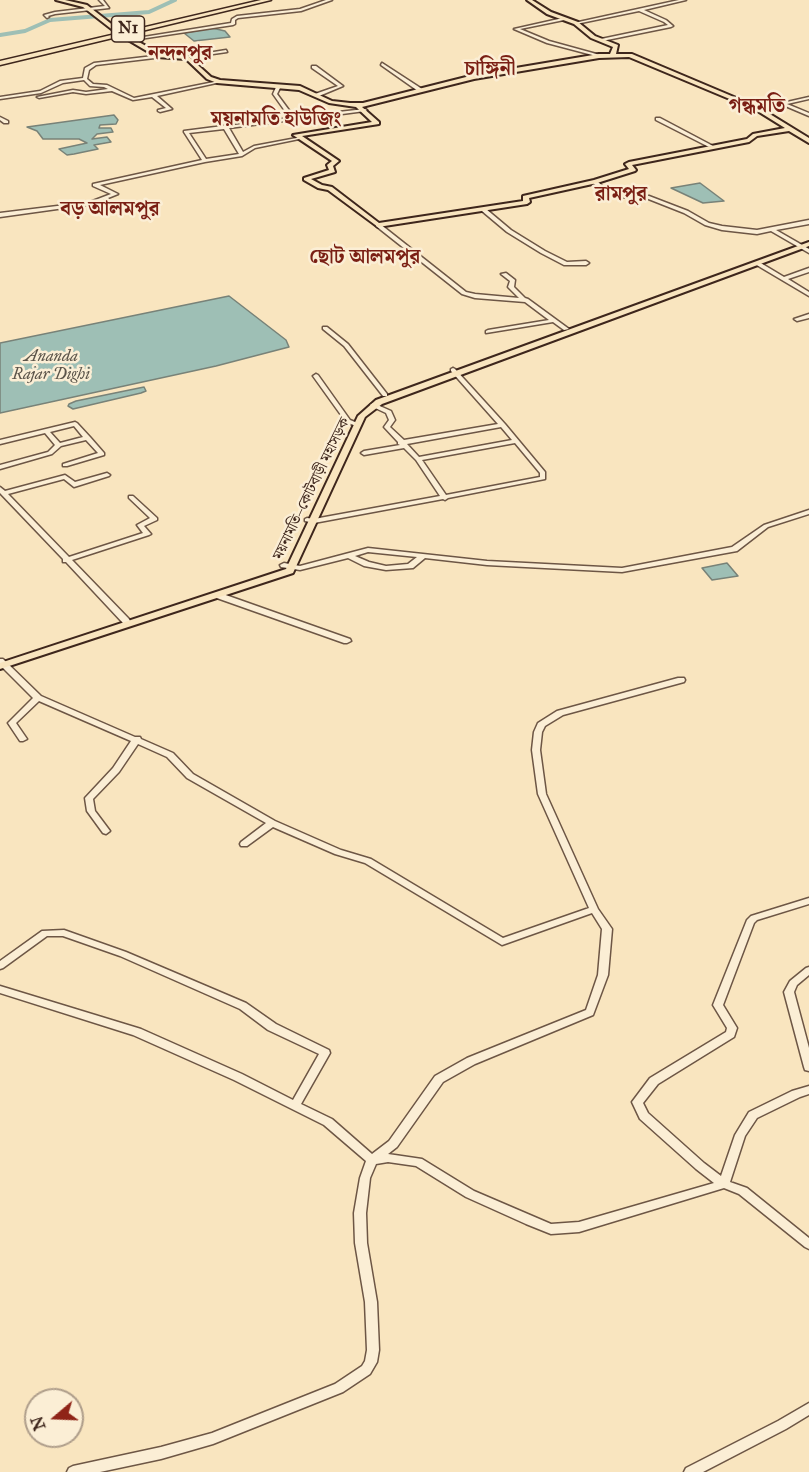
<!DOCTYPE html>
<html>
<head>
<meta charset="utf-8">
<style>
	body { margin:0 }
	#map { position:relative; width:809px; height:1472px; overflow:hidden; background:#f9e5bf; font-family:"IM FELL Great Primer",serif }
	canvas { display:block }
	.north { position:absolute; left:24px; top:1388px; width:60px; height:60px; box-sizing:border-box; background:#fbeed5; border:2px solid #af9e8b; border-radius:50%; rotate:251deg; font-size:16px; font-weight:700; line-height:24px; text-align:center; color:#3e261c }
	.north::after { content:''; display:block; margin:auto; width:21px; height:27px; background:#8f2418; clip-path:polygon(50% 0,100% 100%,50% 72%,0 100%) }
</style>
</head>
<body>
<div id="map">
<canvas width="809" height="1472"></canvas>
<div class="north">N</div>
</div>
<script>
const g = document.querySelector('canvas').getContext('2d');
g.lineJoin = 'round';
function fill(path, color) { g.fillStyle = color; g.fill(path, 'evenodd'); }
const shape = rows => new Path2D(rows.map(r => 'M' + r).join(''));
function stroke(path, color, width, dash) { g.strokeStyle = color; g.lineWidth = width; g.lineCap = dash ? 'butt' : 'round'; g.setLineDash(dash || []); g.stroke(path); }
function label(font, color, halo, rows, align = 'center') {
  g.font = font + ' "IM FELL Great Primer","Noto Serif Bengali",serif'; g.lineWidth = 5; g.setLineDash([]); g.textBaseline = 'middle'; g.strokeStyle = halo; g.fillStyle = color; for (const [text, x, y, turn = 0] of rows) {
    g.save(); g.translate(x, y); g.rotate((+turn || 0) * Math.PI / 180); g.textAlign = isNaN(turn) ? turn : align; if (halo) g.strokeText(text, 0, 0); g.fillText(text, 0, 0); g.restore();
  }
}
const water = shape([
	[212,28,225,31,230,37,194,41,184,33,212,28],
	[114,115,118,120,116,124,100,125,99,128,111,128,113,132,97,134,92,139,107,137,111,142,94,145,98,149,74,154,67,155,59,149,87,143,79,139,43,139,37,131,27,127,114,115],
	[700,183,724,201,703,203,671,188,700,183],
	[229,296,286,340,289,347,216,366,0,413,0,343,229,296],
	[144,387,146,391,141,393,73,409,68,406,69,404,76,401,144,387],
	[727,563,738,576,712,580,702,568,727,563]
]);
fill(water, '#9ebfb5');
stroke(water, '#788278', 1.5);
stroke(shape([
	[0,35,25,31,50,20,149,12,175,0]
]), '#9ebfb5', 4);
const minor = shape([
	[99,0,103,0,109,8,55,14,48,16,49,17,47,18,44,15,55,12,105,6,99,0],
	[326,0,332,0,301,11,238,18,235,20,235,24,233,25,133,40,131,39,231,23,232,19,237,16,300,9,326,0],
	[679,0,686,0,644,10,666,20,673,26,671,27,602,41,601,39,668,25,664,22,639,11,576,24,574,23,679,0],
	[563,18,564,20,520,29,549,41,600,55,600,57,547,43,514,29,563,18],
	[226,50,227,52,185,58,183,57,226,50],
	[162,55,163,57,96,65,89,70,87,79,93,84,107,85,134,98,219,81,221,82,157,96,172,109,160,112,158,111,158,110,166,108,152,97,133,100,112,91,86,94,73,92,39,98,37,97,73,90,86,92,108,89,104,87,90,86,84,80,63,83,41,93,0,99,0,97,40,91,60,81,83,78,85,68,94,63,162,55],
	[382,63,422,89,422,91,418,91,381,65,382,63],
	[312,66,316,66,343,86,319,96,315,96,315,94,338,86,312,68,312,66],
	[277,85,281,86,277,94,294,117,365,109,367,110,365,111,296,120,294,121,292,120,229,128,243,152,254,146,302,137,304,138,255,148,242,156,205,162,100,185,118,194,93,204,0,217,0,213,90,202,111,194,93,186,93,184,202,160,184,132,184,131,223,126,225,125,227,126,290,118,273,94,277,85],
	[224,129,239,154,206,159,189,133,224,129],
	[809,97,809,99,787,104,809,113,809,116,783,105,758,110,756,109,809,97],
	[0,117,8,121,8,123,4,123,0,120,0,117],
	[656,118,660,118,713,146,709,147,656,120,656,118],
	[593,181,597,181,612,195,649,196,688,211,709,223,722,226,757,230,809,220,809,224,776,230,809,249,809,253,771,231,757,234,722,230,705,225,684,213,646,198,609,197,593,183,593,181],
	[482,209,486,209,511,230,545,251,567,262,586,261,589,263,586,265,564,265,541,253,507,232,482,211,482,209],
	[376,224,380,224,466,292,475,294,519,298,508,287,510,281,501,274,506,273,515,280,514,287,525,298,528,299,569,329,564,330,553,322,486,333,486,331,488,330,549,320,525,302,475,298,462,294,376,226,376,224],
	[755,262,759,262,784,277,809,268,809,272,788,279,809,292,809,296,755,264,755,262],
	[809,314,809,318,797,321,794,319,809,314],
	[323,327,327,327,348,344,387,394,387,396,383,396,344,346,323,329,323,327],
	[453,368,455,369,505,424,545,472,545,479,448,498,445,500,443,499,314,523,305,521,305,519,307,518,314,519,440,496,416,460,404,448,364,455,361,453,364,451,400,445,398,444,398,442,384,427,389,420,386,413,371,406,370,405,373,403,391,411,395,420,390,427,404,440,498,424,451,371,451,369,453,368],
	[501,427,512,440,419,457,407,444,501,427],
	[515,443,540,473,540,477,446,495,422,460,515,443],
	[316,374,318,375,350,420,360,424,360,426,356,426,346,422,313,376,316,374],
	[75,422,77,423,90,437,104,453,104,455,67,466,63,466,63,464,98,453,86,440,61,446,52,454,0,469,0,465,48,452,55,445,45,433,0,444,0,440,75,422],
	[74,426,83,437,60,443,50,432,74,426],
	[107,473,110,475,109,476,74,487,64,479,8,494,69,557,143,533,137,525,150,518,129,498,129,496,133,496,157,518,157,520,144,526,151,534,149,535,72,560,129,619,130,621,129,623,123,623,66,562,63,562,63,559,0,493,0,487,5,491,65,475,75,482,107,473],
	[809,510,809,514,768,527,737,551,622,572,487,565,425,558,413,568,386,570,364,566,348,558,300,570,281,567,280,565,284,563,300,566,368,548,487,561,622,568,732,547,764,525,809,510],
	[368,552,417,557,408,564,386,566,369,562,355,556,368,552],
	[214,593,220,593,350,639,351,641,347,643,344,643,214,597,213,595,214,593],
	[0,659,3,659,41,696,135,737,140,737,141,739,173,753,193,774,275,821,341,850,371,859,503,938,589,908,538,794,532,750,534,732,538,723,557,711,678,678,684,678,685,680,684,682,563,715,545,726,542,732,540,750,546,794,598,909,612,929,608,975,593,1015,475,1064,443,1082,397,1147,388,1154,422,1159,474,1191,551,1224,579,1222,714,1183,696,1169,640,1119,632,1102,650,1078,726,1032,727,1028,713,1005,747,920,751,916,809,898,809,904,757,920,754,923,723,1005,737,1028,734,1037,658,1084,643,1103,648,1113,704,1163,721,1176,735,1135,749,1112,792,1091,809,1086,809,1094,800,1097,757,1118,745,1136,730,1182,747,1188,809,1238,809,1249,805,1247,739,1194,724,1188,579,1232,551,1234,526,1224,466,1197,416,1166,388,1162,376,1164,370,1178,366,1213,367,1243,377,1302,379,1350,377,1362,370,1374,343,1392,213,1444,161,1459,100,1472,67,1472,69,1468,73,1466,161,1447,212,1433,335,1384,362,1366,365,1361,367,1350,365,1302,355,1243,354,1213,360,1178,366,1161,324,1125,234,1080,133,1035,0,993,0,986,141,1029,242,1074,293,1100,319,1054,268,1030,240,1009,120,956,63,936,47,936,3,968,0,969,0,961,42,931,64,930,126,952,246,1003,276,1024,329,1050,330,1053,301,1104,332,1119,372,1154,389,1141,435,1076,467,1058,586,1010,598,975,602,929,592,913,502,945,365,863,335,854,273,827,247,846,241,846,240,844,241,842,266,823,187,778,167,757,138,744,119,772,93,799,95,811,110,831,106,834,103,833,87,811,85,798,113,768,131,741,39,701,16,723,27,739,23,741,20,741,8,723,33,698,0,665,0,659],
	[809,967,809,975,797,985,794,992,809,1048,809,1071,805,1070,804,1067,784,992,790,981,806,968,809,967],
	[809,1403,809,1415,786,1429,703,1472,684,1472,686,1468,778,1421,809,1403]
]);
const major = shape([
	[56,0,65,0,87,5,119,30,114,31,83,7,56,0],
	[527,0,532,0,551,12,578,22,595,36,618,45,616,54,632,54,760,108,809,138,809,143,789,131,757,136,749,142,632,165,636,170,635,171,597,183,529,198,530,202,527,204,378,227,328,190,318,188,304,180,304,178,329,170,327,165,332,161,293,135,372,122,356,107,329,103,299,90,217,83,207,79,186,59,157,57,118,34,123,33,160,54,189,57,211,77,220,80,300,86,332,101,350,103,363,103,474,75,599,54,610,54,613,47,591,38,574,24,547,14,527,0],
	[629,57,756,110,785,128,753,134,747,139,629,162,625,164,629,169,594,180,523,196,523,201,379,223,332,187,322,185,311,179,335,172,333,166,339,161,302,136,379,124,379,122,362,107,474,79,599,58,629,57],
	[809,242,809,246,382,404,365,417,293,573,0,669,0,663,286,569,358,416,376,400,809,242]
]);
const highway = shape([
	[261,0,271,0,0,65,0,61,261,0]
]);
stroke(minor, '#6d5645', 3);
stroke(major, '#3e261c', 4);
stroke(highway, '#3e261c', 3);
fill(minor, '#fbeed5');
fill(major, '#f9e5bf');
fill(highway, '#f9e5bf');
label('15px', '#3e261c', '#fbeed5', [
	["ময়নামতি–কোটবাড়ী মহাসড়ক",312,489,-64]
]);
for (const [x, y, w] of [
	[128,29,33]
]) { const box = new Path2D(); box.roundRect(x - w / 2, y - 13, w, 26, 4.5); g.fillStyle = '#fbeed5'; g.fill(box); stroke(box, '#3e261c', 1.5); }
label('bold 16px', '#3e261c', null, [
	["N1",128,29]
]);
label('italic 16px', '#5b544a', '#fbeed5', [
	["Ananda",51,357],
	["Rajar Dighi",51,375]
]);
label('bold 20px', '#7a1f14', '#fbeed5', [
	["নন্দনপুর",180,54],
	["চাঙ্গিনী",490,70],
	["গন্ধমতি",757,107],
	["ময়নামতি হাউজিং",276,120],
	["রামপুর",621,195],
	["বড় আলমপুর",110,210],
	["ছোট আলমপুর",365,258]
]);
</script>
</body>
</html>
